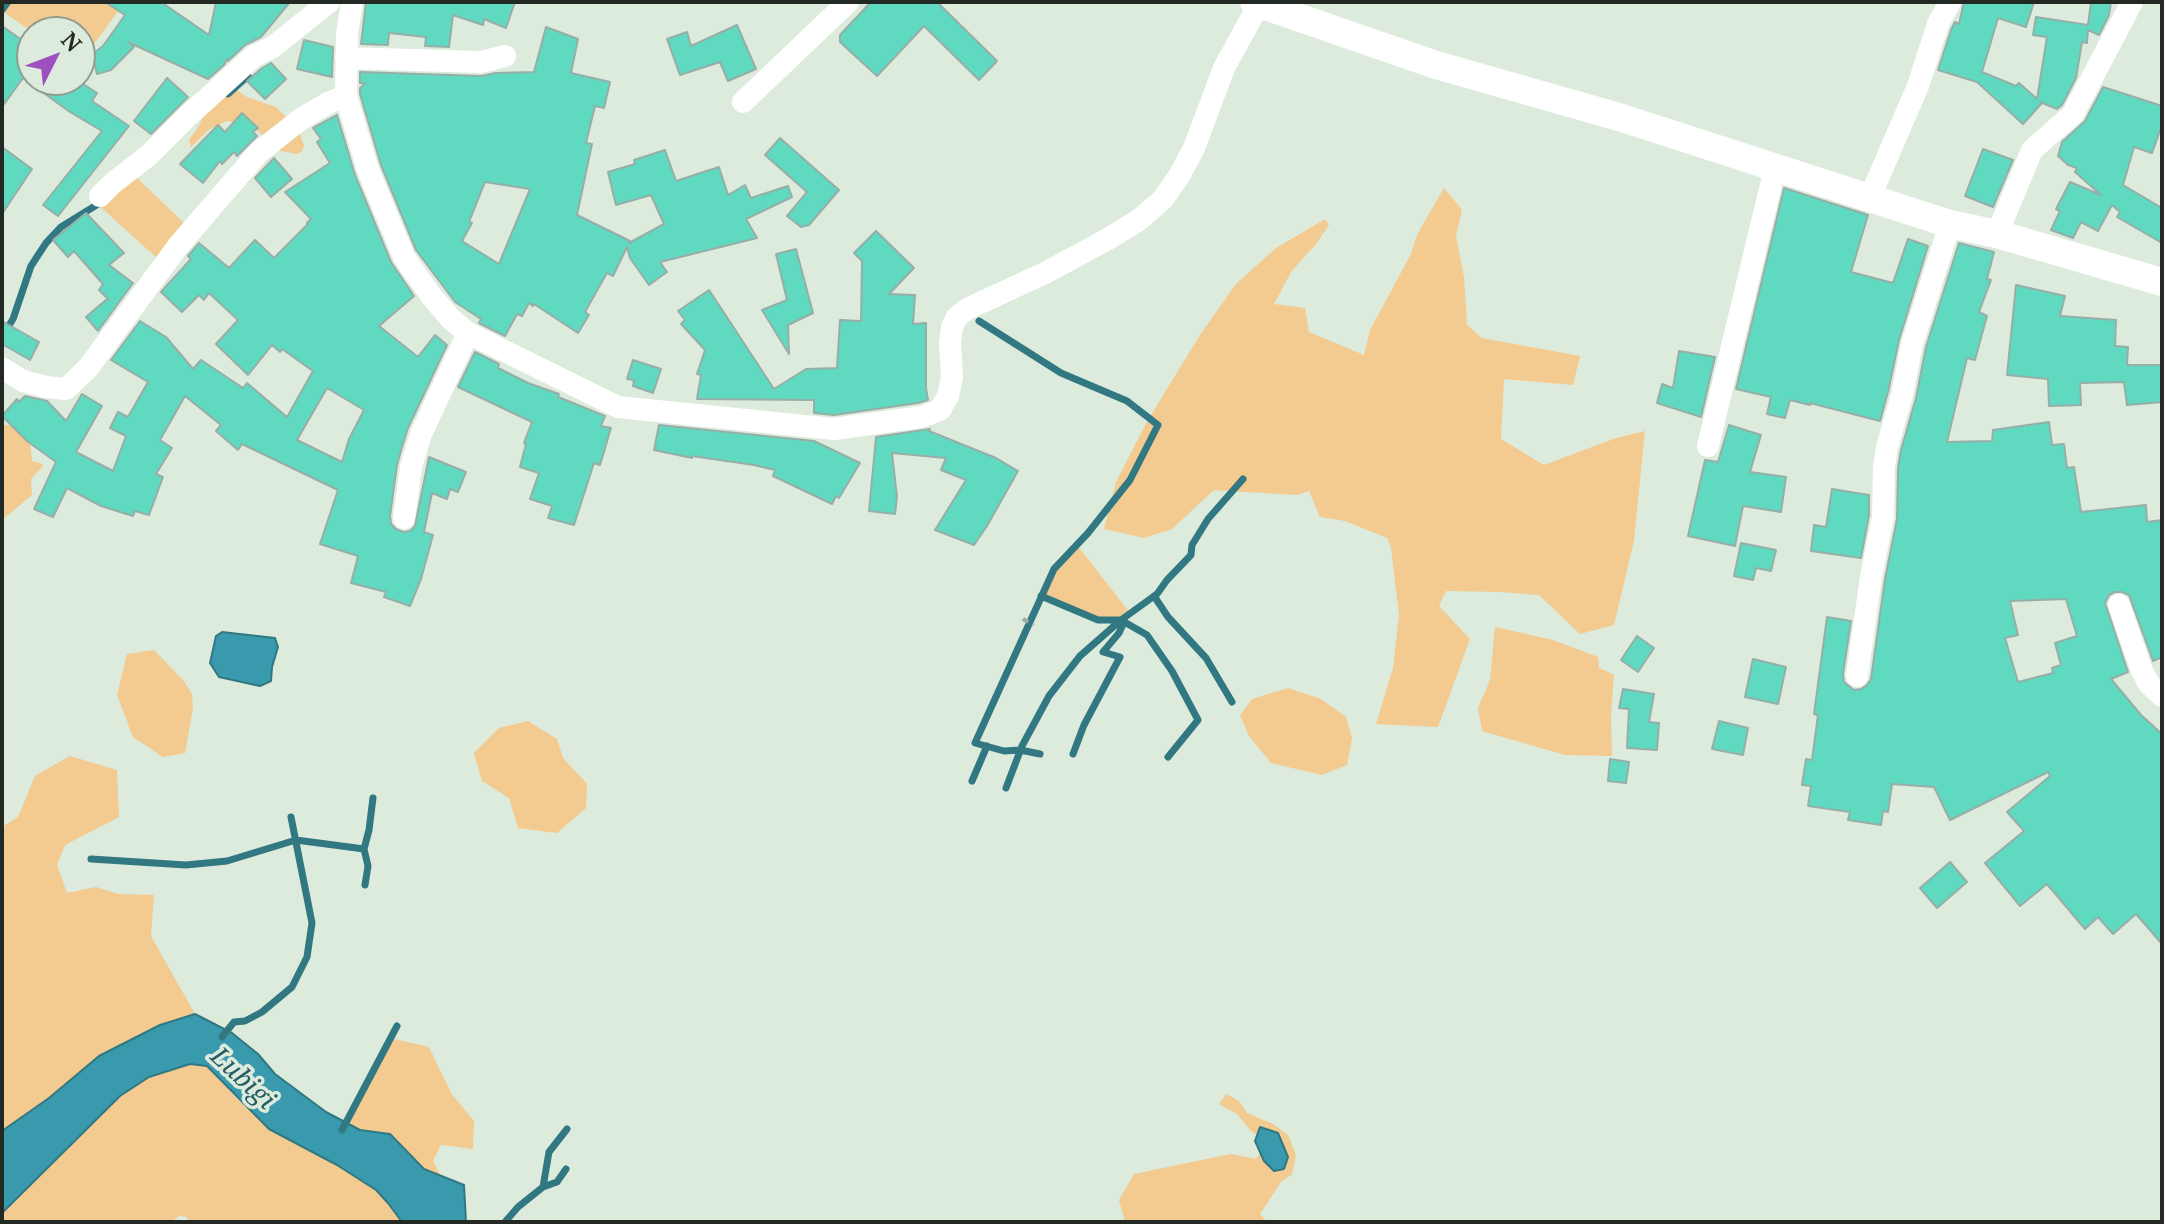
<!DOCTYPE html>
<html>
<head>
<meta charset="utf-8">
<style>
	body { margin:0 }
	#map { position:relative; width:2164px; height:1224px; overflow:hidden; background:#dcebdb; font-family:"Noto Serif",serif }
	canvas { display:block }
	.frame { position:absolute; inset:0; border:4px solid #222822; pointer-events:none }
	.north { position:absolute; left:16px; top:16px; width:80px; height:80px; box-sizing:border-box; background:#dcebdb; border:2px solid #929d91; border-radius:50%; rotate:48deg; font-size:22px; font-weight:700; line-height:32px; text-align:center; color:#222822 }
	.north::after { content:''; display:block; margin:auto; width:28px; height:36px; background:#9e4fc0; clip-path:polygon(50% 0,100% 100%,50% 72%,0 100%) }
</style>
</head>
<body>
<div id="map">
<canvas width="2164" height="1224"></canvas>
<div class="frame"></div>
<div class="north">N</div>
</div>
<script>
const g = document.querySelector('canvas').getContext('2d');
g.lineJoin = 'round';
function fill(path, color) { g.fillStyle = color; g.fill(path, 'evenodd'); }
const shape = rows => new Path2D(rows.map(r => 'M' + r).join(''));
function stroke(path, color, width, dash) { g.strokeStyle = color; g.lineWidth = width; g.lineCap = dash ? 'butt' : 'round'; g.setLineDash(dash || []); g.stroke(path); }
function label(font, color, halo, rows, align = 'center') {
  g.font = font + ' "Noto Serif",serif'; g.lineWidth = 7; g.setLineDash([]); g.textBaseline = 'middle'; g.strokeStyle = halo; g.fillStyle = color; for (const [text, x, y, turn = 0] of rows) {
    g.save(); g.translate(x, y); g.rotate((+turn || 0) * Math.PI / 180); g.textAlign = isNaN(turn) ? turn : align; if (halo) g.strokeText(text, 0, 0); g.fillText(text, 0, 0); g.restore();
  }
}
fill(shape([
	[8,2,125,2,80,63,80,32,33,32,2,11],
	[224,81,247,97,276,107,298,129,304,146,302,151,297,154,281,151,253,127,227,121,210,129,191,147,189,140,200,124,207,104],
	[132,173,186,225,158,259,96,203],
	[1444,188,1462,210,1456,236,1464,277,1467,325,1482,338,1580,356,1573,385,1504,379,1501,439,1544,465,1616,438,1645,431,1634,541,1614,625,1580,634,1539,595,1500,592,1446,591,1439,606,1470,639,1438,727,1376,724,1393,668,1399,615,1391,548,1387,538,1345,521,1320,517,1309,491,1297,495,1214,490,1172,529,1144,538,1104,529,1116,482,1148,420,1200,335,1236,284,1276,248,1325,219,1329,225,1316,244,1291,272,1274,304,1305,308,1309,332,1364,355,1370,330,1410,256,1418,233],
	[2,425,23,426,29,432,32,461,44,465,31,479,32,495,2,520],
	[1077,545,1130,613,1121,620,1098,620,1041,596,1054,569],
	[1495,627,1553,640,1598,657,1599,668,1614,675,1611,715,1612,756,1565,755,1482,731,1478,708,1490,680],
	[154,650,183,680,192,694,193,708,185,753,163,757,133,737,117,695,127,654],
	[1288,688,1321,699,1346,717,1352,738,1347,765,1322,775,1271,763,1249,736,1240,715,1252,699],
	[528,721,557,739,563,758,587,784,586,808,557,833,518,828,509,798,482,781,474,753,499,728],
	[70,756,117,770,119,817,65,845,57,865,67,893,96,887,119,894,154,895,151,936,195,1014,160,1025,99,1056,49,1098,2,1131,2,827,18,817,35,776],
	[390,1038,429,1047,451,1093,474,1121,473,1149,441,1145,433,1161,441,1176,424,1169,390,1134,360,1130,346,1122],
	[190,1064,207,1066,237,1099,376,1190,388,1203,402,1222,188,1222,187,1217,179,1216,171,1222,2,1222,2,1213,120,1096,149,1077],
	[1226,1094,1239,1101,1247,1113,1273,1124,1288,1135,1296,1155,1292,1174,1281,1182,1260,1214,1267,1222,1125,1222,1119,1200,1134,1174,1231,1154,1256,1159,1260,1153,1264,1161,1261,1128,1257,1135,1250,1130,1237,1114,1219,1104]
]), '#f3ca90');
const water = shape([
	[222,632,275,638,278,647,272,667,271,681,260,686,219,677,210,663,216,636,222,632],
	[195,1014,232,1033,258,1054,275,1074,326,1112,360,1130,390,1134,424,1169,464,1185,466,1222,402,1222,388,1203,376,1190,337,1165,269,1129,207,1066,190,1064,149,1077,120,1096,2,1213,2,1131,49,1098,99,1056,160,1025,195,1014],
	[1260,1127,1278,1133,1288,1157,1284,1169,1274,1171,1264,1161,1255,1141,1260,1127]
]);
fill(water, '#389aac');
stroke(water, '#317883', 2);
stroke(shape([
	[2,10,8,2],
	[228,94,248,76],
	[979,321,1061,373,1127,401,1158,425,1130,480,1088,533,1054,569,975,743,1004,751,1020,750,1040,754],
	[2,337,13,319,31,266,46,243,61,227,103,201],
	[1041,596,1098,620,1121,620,1147,635,1172,671,1198,720,1168,757],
	[1154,596,1168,617,1206,658,1232,702],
	[1073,754,1084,725,1120,657,1103,652,1119,633,1124,622],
	[972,781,987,746],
	[1006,788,1022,746,1049,696,1080,656,1121,620,1157,594,1167,580,1191,555,1192,545,1208,519,1243,479],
	[364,849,369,830,373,798],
	[91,859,186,865,227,861,296,840,364,849,368,866,365,885],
	[222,1037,234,1022,245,1021,262,1012,292,987,307,957,312,923,291,817],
	[342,1130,397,1026],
	[543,1187,557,1182,566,1169],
	[505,1222,518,1207,543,1187,549,1152,567,1129]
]), '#317883', 7);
const building = shape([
	[105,2,161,2,209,35,216,2,290,2,261,37,245,45,228,61,227,59,224,65,208,79,128,42,134,47,111,70,97,74,93,58,95,52,103,46,125,15,105,2],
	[366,2,515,2,506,28,484,19,483,25,453,15,449,47,425,46,426,37,389,33,388,45,361,44,366,2],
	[871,2,937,2,997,61,979,80,924,26,877,76,840,42,840,35,871,2],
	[1964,2,2034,2,2026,27,1998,18,1982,72,2016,86,2019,83,2037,99,2047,37,2033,35,2036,17,2088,25,2091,2,2111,2,2109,15,2099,35,2088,30,2087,43,2082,42,2076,78,2062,105,2057,109,2040,102,2042,103,2023,124,1977,82,1938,70,1951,30,1955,22,1959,24,1964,2],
	[737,25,756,69,728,81,720,62,680,75,667,39,687,32,691,46,737,25],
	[2,26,32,47,32,80,77,80,97,93,92,101,129,126,58,216,43,205,102,131,70,112,23,78,2,107,2,26],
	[546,27,578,39,571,73,610,82,604,108,595,106,586,143,592,144,577,215,630,241,629,243,664,224,651,195,616,205,608,172,635,164,634,160,665,150,676,181,719,167,728,195,745,185,751,198,788,186,792,197,746,219,757,238,660,262,667,272,649,285,630,258,627,247,613,276,607,273,585,312,589,315,578,333,534,304,533,306,529,303,522,316,517,314,505,336,479,323,481,319,455,302,416,250,381,165,360,94,360,88,365,84,360,83,360,72,481,76,496,73,534,72,546,27],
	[485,182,530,189,499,264,462,241,472,223,469,222,485,182],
	[304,40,333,47,332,77,297,69,304,40],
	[271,63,286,79,265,99,247,81,262,68,271,63],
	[167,78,188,97,151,134,134,121,167,78],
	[2103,87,2162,106,2162,125,2152,153,2134,147,2123,185,2162,208,2162,243,2117,217,2120,212,2112,205,2098,231,2081,222,2073,238,2051,230,2060,211,2056,209,2070,182,2101,195,2075,172,2077,168,2068,165,2058,156,2062,142,2085,121,2103,87],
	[242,113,258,128,253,132,257,136,237,156,234,152,222,164,220,161,203,183,180,164,218,125,225,132,242,113],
	[337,115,355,175,391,262,414,296,379,326,418,357,435,335,447,345,408,428,402,447,397,465,390,516,391,524,396,529,403,532,410,531,415,526,429,457,466,472,458,492,450,489,447,499,432,493,424,532,433,535,421,579,410,606,384,597,386,592,351,583,358,556,320,544,338,490,242,444,238,450,216,431,221,425,185,396,160,440,172,448,156,474,163,477,149,515,135,511,133,516,101,506,67,488,53,517,34,509,56,462,27,441,2,416,17,399,19,402,25,396,47,401,66,421,82,394,102,406,76,452,113,471,126,436,110,428,118,412,128,417,148,382,111,360,140,321,166,337,193,369,201,360,243,388,247,383,287,417,313,371,282,349,280,352,272,345,248,375,216,344,238,320,209,293,204,300,199,295,182,312,161,292,191,259,188,256,199,243,229,268,255,240,274,258,308,224,307,223,311,219,285,192,330,163,317,142,321,139,313,128,337,115],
	[327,388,364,410,349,439,342,462,297,440,327,388],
	[780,138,839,190,809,225,801,227,787,216,807,192,765,155,780,138],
	[2,147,32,169,2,214,2,147],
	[1983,149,2013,160,1993,207,1965,196,1983,149],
	[274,158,292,179,271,197,255,178,274,158],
	[1784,188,1868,215,1851,272,1893,283,1908,239,1928,246,1899,340,1888,392,1880,421,1810,403,1810,405,1790,400,1785,418,1767,414,1771,397,1736,389,1784,188],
	[86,213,124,253,109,265,133,283,98,331,86,317,107,299,109,300,99,290,103,284,74,251,68,257,53,240,86,213],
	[876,231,914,268,889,294,915,295,913,324,926,323,926,388,928,400,918,403,834,415,814,413,814,400,697,399,701,375,697,374,705,350,681,324,685,320,678,311,709,290,774,389,806,369,837,368,840,320,861,321,862,261,854,253,876,231],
	[1959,243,1994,252,1987,279,1991,280,1979,312,1987,316,1975,360,1967,358,1947,442,1992,441,1993,430,2049,422,2052,445,2064,444,2067,468,2074,467,2081,512,2146,505,2147,522,2162,520,2162,657,2153,661,2129,595,2122,592,2115,592,2109,595,2105,603,2128,672,2111,679,2141,715,2162,734,2162,944,2136,914,2113,934,2098,917,2085,929,2047,884,2020,906,1985,863,2024,831,2007,812,2050,776,2048,772,1950,820,1934,787,1892,784,1888,812,1883,811,1881,825,1848,820,1850,812,1808,806,1811,786,1802,785,1806,759,1812,760,1818,715,1814,714,1827,617,1851,621,1843,674,1844,682,1854,690,1861,689,1867,685,1871,679,1885,579,1897,519,1898,468,1901,450,1916,398,1926,347,1959,243],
	[2066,599,2077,636,2055,643,2061,665,2052,668,2053,673,2018,682,2005,638,2018,635,2010,601,2066,599],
	[796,249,813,313,788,325,789,354,762,310,787,300,776,254,796,249],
	[2016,285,2065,296,2060,316,2116,320,2115,346,2128,347,2127,365,2162,365,2162,402,2127,405,2124,382,2080,383,2081,405,2049,406,2048,379,2007,375,2016,285],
	[2,321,39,342,30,360,2,344,2,321],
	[1679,351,1715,357,1701,417,1657,403,1662,384,1673,388,1679,351],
	[475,352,499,364,498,368,528,383,559,394,558,397,605,416,601,426,611,428,600,465,594,463,574,525,548,518,552,506,530,499,539,473,520,467,526,444,524,443,532,422,458,387,475,352],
	[633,360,661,369,653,393,633,386,634,380,627,379,633,360],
	[659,425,814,441,860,463,839,498,836,496,832,504,773,476,775,470,754,465,692,456,692,458,654,450,659,425],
	[1729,425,1761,435,1750,472,1786,477,1781,512,1743,506,1735,546,1688,536,1705,460,1718,462,1729,425],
	[930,429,929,431,996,458,1018,471,987,526,974,545,935,530,966,480,941,470,946,458,892,453,897,497,895,514,869,511,876,437,930,429],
	[1832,489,1869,495,1869,515,1861,558,1811,551,1814,525,1826,527,1832,489],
	[1741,543,1776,550,1771,571,1756,568,1753,580,1734,576,1741,543],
	[1637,636,1654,648,1638,672,1621,660,1637,636],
	[1753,659,1786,667,1778,704,1745,697,1753,659],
	[1623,689,1654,694,1649,722,1659,723,1657,750,1627,748,1629,709,1619,708,1623,689],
	[1719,721,1748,728,1743,755,1712,749,1719,721],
	[1610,759,1629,762,1626,783,1608,781,1610,759],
	[1950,862,1967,882,1937,908,1920,888,1950,862]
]);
fill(building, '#5fdac1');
stroke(building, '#96aea8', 2);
stroke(shape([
	[1023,619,1034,625]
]), '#9da99c', 4, [6, 6]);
stroke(shape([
	[352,2,347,34,346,96,368,170,404,257,432,297,451,319,468,333,618,407,834,429,921,417,940,410,948,396,952,377,950,343,952,327,957,317,967,309,1045,273,1108,239,1139,220,1163,199,1179,176,1194,148,1224,68,1259,4],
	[346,58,481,62,505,56],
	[743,102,848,2],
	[100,196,113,183,149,155,188,116,254,56,273,47,329,2],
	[1870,197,1918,86,1938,24,1950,2],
	[1997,234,2032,150,2073,114,2132,2],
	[2,368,23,381,46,387,66,389,88,368,178,246,259,152,301,119,328,103,346,96],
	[1708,446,1775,168],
	[404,518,411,467,421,434,468,333],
	[2119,605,2142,671,2149,684,2162,696],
	[1857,676,1871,577,1883,517,1884,467,1887,447,1902,395,1912,344,1950,224]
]), '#fff', 22);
stroke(shape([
	[1254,2,1436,65,1619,117,1950,224,1997,234,2162,282]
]), '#fff', 28);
label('italic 26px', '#285d68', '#dcebdb', [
	["Lubigi",242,1079,43]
]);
</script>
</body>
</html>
